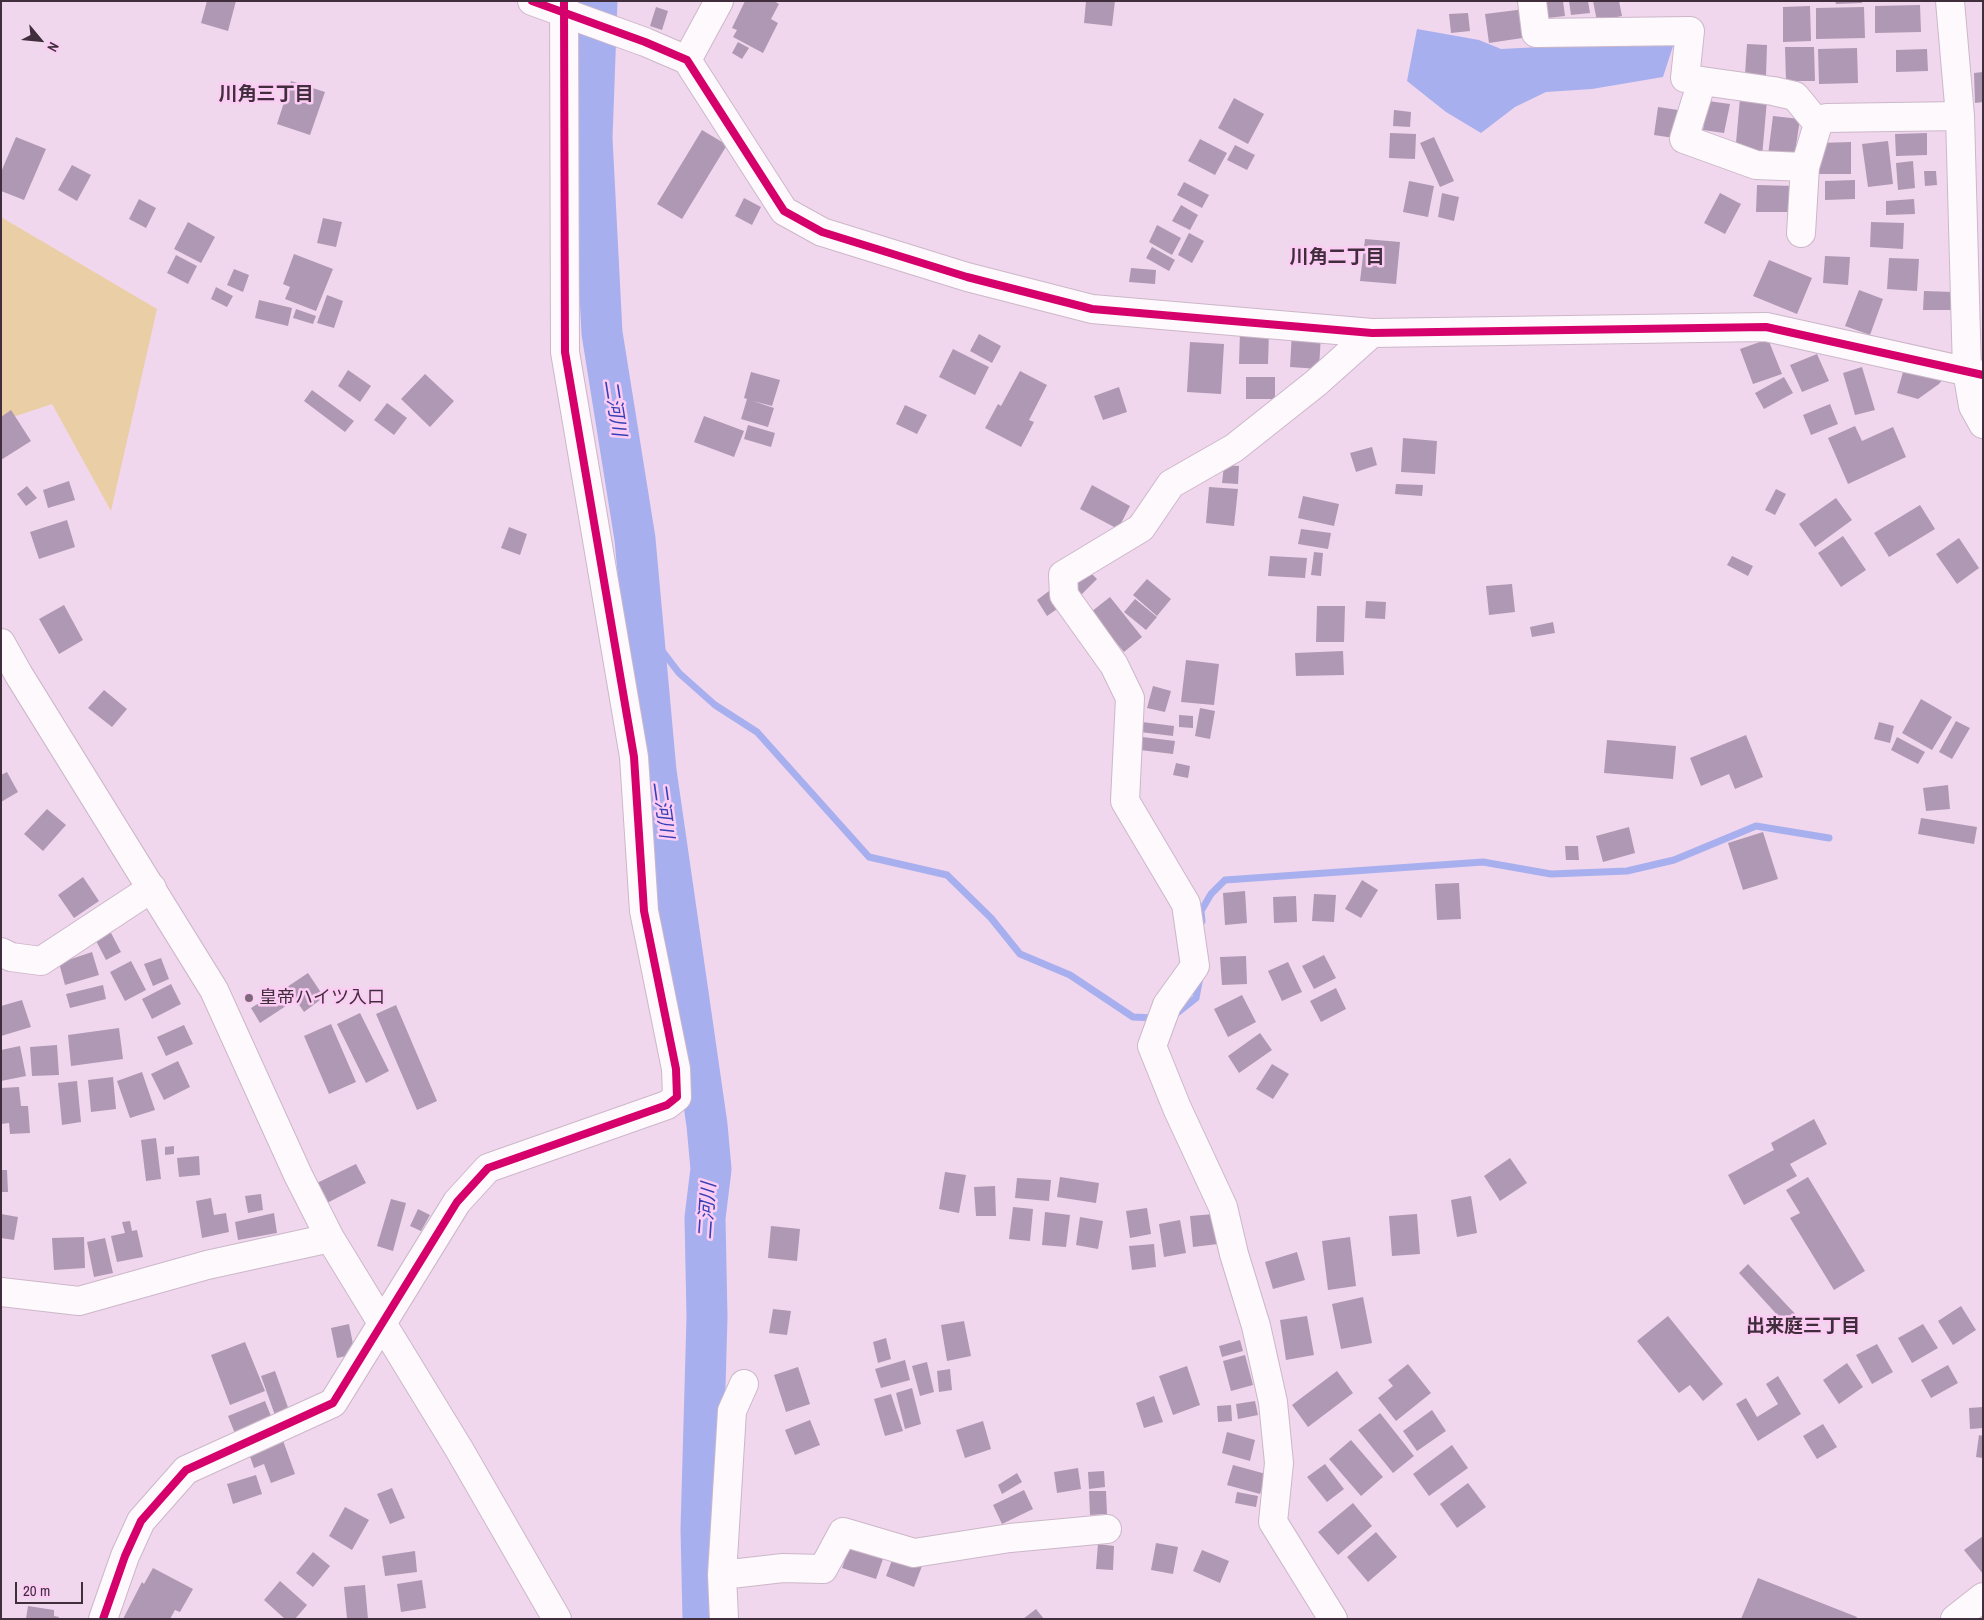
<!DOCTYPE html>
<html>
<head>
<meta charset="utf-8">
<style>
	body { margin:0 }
	#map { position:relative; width:1984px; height:1620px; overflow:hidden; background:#f1d7ed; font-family:"Archivo Narrow",sans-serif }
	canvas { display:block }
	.frame { position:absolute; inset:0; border:2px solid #402e3d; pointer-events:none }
	.north { position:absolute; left:15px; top:15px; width:50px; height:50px; -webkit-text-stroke:4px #fcccf4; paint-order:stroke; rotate:118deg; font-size:14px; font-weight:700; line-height:20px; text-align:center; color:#402e3d }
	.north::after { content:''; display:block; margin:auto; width:18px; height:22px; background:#402e3d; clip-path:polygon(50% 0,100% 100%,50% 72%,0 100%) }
	.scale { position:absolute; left:15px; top:1582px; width:68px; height:22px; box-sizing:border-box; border:2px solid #402e3d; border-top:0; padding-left:6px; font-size:15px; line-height:18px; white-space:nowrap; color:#402e3d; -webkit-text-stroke:4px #fcccf4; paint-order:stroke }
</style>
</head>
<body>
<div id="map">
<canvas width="1984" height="1620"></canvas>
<div class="frame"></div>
<div class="north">N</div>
<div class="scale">20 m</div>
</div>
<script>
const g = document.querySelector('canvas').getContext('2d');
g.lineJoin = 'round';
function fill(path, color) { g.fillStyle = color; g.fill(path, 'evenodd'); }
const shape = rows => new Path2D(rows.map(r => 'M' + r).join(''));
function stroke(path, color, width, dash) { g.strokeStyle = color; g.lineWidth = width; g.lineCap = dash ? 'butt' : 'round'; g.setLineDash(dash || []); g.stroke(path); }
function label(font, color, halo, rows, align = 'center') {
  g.font = font + ' "Archivo Narrow","Noto Sans JP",sans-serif'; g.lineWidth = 5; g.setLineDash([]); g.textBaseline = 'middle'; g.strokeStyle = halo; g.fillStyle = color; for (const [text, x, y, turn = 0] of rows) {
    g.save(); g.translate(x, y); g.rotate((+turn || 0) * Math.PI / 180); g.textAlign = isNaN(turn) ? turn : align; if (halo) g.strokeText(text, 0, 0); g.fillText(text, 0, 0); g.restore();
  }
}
fill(shape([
	[1,217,157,309,111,511,52,404,1,421]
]), '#eacea5');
fill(shape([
	[1417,29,1479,40,1501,49,1675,40,1663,77,1592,89,1546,92,1515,107,1481,133,1446,112,1407,81]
]), '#a8afee');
stroke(shape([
	[644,627,679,673,715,705,757,732,869,857,947,875,991,918,1020,954,1070,975,1133,1017,1157,1018],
	[1202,921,1201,911,1211,894,1225,880,1483,862,1551,874,1627,871,1674,860,1756,826,1829,838],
	[1172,1017,1196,998,1200,977]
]), '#a8afee', 7);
stroke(shape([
	[597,1,592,138,602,333,635,539,656,771,707,1125,711,1169,705,1218,707,1317,701,1529,703,1619]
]), '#a8afee', 41);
fill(shape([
	[207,1,236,1,228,31,201,23],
	[745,1,774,1,779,4,771,19,778,23,763,53,733,37,737,30,732,28],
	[1086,1,1115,1,1112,26,1084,23],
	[1545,1,1563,1,1565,16,1548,18],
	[1569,1,1588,1,1590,13,1571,15],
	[1593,1,1619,1,1622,16,1597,21],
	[1835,1,1862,1,1862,3,1836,4],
	[1920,5,1921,32,1875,33,1875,6],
	[1810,6,1811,41,1783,42,1783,7],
	[656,7,668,11,662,30,650,26],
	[1864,7,1865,38,1816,39,1816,8],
	[1525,9,1529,37,1489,43,1485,14],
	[1468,13,1470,31,1451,33,1449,14],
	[738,42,749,48,742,59,732,53],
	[1747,44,1767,45,1766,76,1745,75],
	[1785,47,1814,47,1815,81,1786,81],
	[1857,48,1858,83,1819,84,1818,49],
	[1927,49,1928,71,1896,72,1896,50],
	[1983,72,1983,102,1975,103,1974,73],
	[291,81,325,92,310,135,277,124],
	[1234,98,1264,114,1248,144,1218,128],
	[1740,98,1767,100,1762,157,1735,154],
	[1708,101,1730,104,1724,133,1703,130],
	[1658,107,1678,110,1674,138,1654,135],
	[1394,110,1411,112,1410,127,1393,126],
	[1773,116,1800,119,1794,159,1768,155],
	[702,130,727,145,682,219,657,204],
	[1390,133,1416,134,1415,159,1389,158],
	[1927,133,1927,155,1896,156,1895,134],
	[16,137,46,149,24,200,1,191,1,172],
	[1434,137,1454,181,1440,187,1420,143],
	[1200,139,1227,153,1215,175,1188,161],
	[1888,141,1893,184,1868,187,1862,144],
	[1851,142,1851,174,1819,174,1819,143],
	[1235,145,1255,155,1247,170,1227,160],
	[1913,161,1915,188,1898,190,1896,163],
	[72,165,91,175,77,201,58,190],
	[1924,171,1936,171,1937,185,1925,186],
	[1855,180,1855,199,1825,200,1825,181],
	[1409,181,1434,186,1428,217,1403,212],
	[1184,182,1209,195,1202,208,1177,195],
	[1757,185,1795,186,1795,212,1756,212],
	[1442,193,1459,197,1454,221,1438,217],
	[1720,193,1741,204,1725,234,1704,223],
	[744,198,761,207,752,225,735,216],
	[139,199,156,208,146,228,129,219],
	[1914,199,1915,214,1886,215,1886,201],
	[1181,205,1198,215,1190,230,1172,221],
	[323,218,342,222,336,247,317,243],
	[188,222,215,237,201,263,174,249],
	[1871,222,1904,223,1903,249,1870,247],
	[1157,225,1181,238,1172,255,1149,242],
	[1189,233,1204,241,1192,263,1178,255],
	[1365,239,1400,242,1396,284,1360,281],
	[1152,247,1175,260,1169,271,1146,258],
	[294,254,333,269,316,311,285,299,290,287,283,284],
	[176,255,197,266,188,284,167,273],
	[1825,256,1850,257,1848,285,1823,283],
	[1889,258,1919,259,1917,291,1887,289],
	[1769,260,1812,278,1797,314,1753,296],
	[1131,268,1156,270,1155,284,1129,282],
	[234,269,249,275,243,292,227,285],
	[216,287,233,296,227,307,211,299],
	[1859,290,1883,299,1870,335,1845,326],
	[1924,291,1954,292,1954,310,1923,310],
	[327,295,343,301,334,328,317,323],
	[259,300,292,308,288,326,255,318],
	[296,309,316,316,313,324,293,318],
	[1240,332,1269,332,1268,364,1239,364],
	[1292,332,1321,334,1319,369,1290,367],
	[979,334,1001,346,992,363,970,351],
	[1768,339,1782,374,1753,384,1740,349],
	[1190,342,1224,344,1221,394,1187,392],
	[953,349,989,367,975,395,939,377],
	[1817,354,1829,381,1802,392,1790,365],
	[1905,365,1946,375,1939,384,1918,399,1897,393],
	[1862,367,1875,410,1855,415,1843,373],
	[348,370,371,386,360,402,338,386],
	[1020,371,1047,385,1029,420,1034,422,1021,447,985,428,998,404,1001,406],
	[751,372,780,380,772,406,753,401,774,408,768,427,741,419,747,399,744,398],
	[425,374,454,401,430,427,401,399],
	[1246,377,1275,377,1275,399,1246,399],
	[1784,377,1793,393,1764,409,1755,393],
	[1119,387,1127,412,1103,420,1094,396],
	[312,390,354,421,345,432,304,401],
	[387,403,407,418,394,435,374,420],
	[1830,404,1838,424,1811,435,1803,415],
	[905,405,927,415,917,434,896,424],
	[11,410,31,441,1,460,1,417],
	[704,416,744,431,734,457,694,442],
	[748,425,775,433,771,447,744,439],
	[1855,426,1862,441,1893,427,1906,457,1848,484,1828,438],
	[1403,438,1437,441,1435,474,1401,472],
	[1372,447,1377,465,1356,472,1350,453],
	[1224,465,1239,466,1238,484,1222,483],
	[69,481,75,500,48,508,43,490],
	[1396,484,1423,485,1422,496,1395,494],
	[1092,485,1130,506,1118,529,1080,509],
	[27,486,37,498,26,506,17,494],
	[1209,487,1238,489,1234,526,1206,523],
	[1776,489,1786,494,1775,515,1765,510],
	[1303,496,1339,504,1334,526,1298,518],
	[1836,498,1852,520,1815,547,1799,524],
	[1920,505,1935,529,1889,557,1874,533],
	[67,520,75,547,39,559,30,532],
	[509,527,527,534,520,555,501,548],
	[1301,529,1331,533,1328,549,1298,544],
	[1843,536,1866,570,1841,587,1818,553],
	[1959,538,1979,568,1957,584,1936,554],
	[1314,552,1323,553,1321,576,1311,575],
	[1270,556,1307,558,1305,578,1268,576],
	[1732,556,1753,566,1748,576,1727,565],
	[1084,566,1097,579,1079,597,1066,584],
	[1147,579,1171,599,1157,616,1133,595],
	[1512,584,1515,612,1489,615,1486,586],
	[1049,591,1060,607,1047,616,1037,600],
	[1110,597,1142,637,1124,652,1091,612],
	[1135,599,1157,617,1146,630,1124,612],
	[1366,601,1386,602,1385,619,1365,618],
	[64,605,83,640,59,654,39,619],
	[1317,606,1345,606,1344,642,1316,642],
	[1553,622,1555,633,1532,637,1530,627],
	[1343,651,1344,675,1296,676,1295,653],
	[1186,660,1219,664,1214,705,1181,702],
	[1153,686,1171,691,1165,712,1147,708],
	[104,690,127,709,112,727,88,708],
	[1921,699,1952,717,1932,750,1902,733],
	[1200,708,1215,711,1210,739,1195,736],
	[1179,715,1193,716,1193,728,1179,727],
	[1956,721,1970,728,1952,759,1939,752],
	[1142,722,1174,726,1173,736,1140,732],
	[1879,722,1894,726,1890,743,1874,739],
	[1746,735,1763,777,1735,789,1729,774,1701,786,1690,758],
	[1142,737,1175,741,1173,754,1140,750],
	[1897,737,1925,752,1918,764,1891,750],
	[1607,740,1676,746,1673,779,1604,773],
	[1176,763,1190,766,1188,778,1173,775],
	[7,772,18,792,1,802,1,775],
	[1948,785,1950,809,1926,811,1923,788],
	[47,809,66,825,43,851,24,834],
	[1921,818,1977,827,1974,844,1918,834],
	[1629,827,1635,853,1603,862,1596,836],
	[1763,832,1778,879,1743,890,1728,843],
	[1565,846,1578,846,1579,860,1566,860],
	[83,877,99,901,74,918,58,895],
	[1362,880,1378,890,1361,918,1345,909],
	[1459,883,1461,919,1437,920,1435,884],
	[1245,891,1247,923,1225,925,1223,893],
	[1314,894,1336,895,1334,922,1312,921],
	[1296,896,1297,922,1274,923,1273,897],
	[109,929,121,952,106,960,94,937],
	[92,952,99,975,65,985,59,963],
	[1324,955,1336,978,1314,989,1302,966],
	[1246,956,1247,984,1222,985,1220,957],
	[161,958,169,979,153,986,144,964],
	[131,961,146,990,125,1001,110,972],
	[1288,962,1302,992,1282,1001,1268,971],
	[308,973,324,997,304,1012,287,987],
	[171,984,181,1004,152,1019,142,999],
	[103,985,106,999,70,1008,66,994],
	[1336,988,1346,1009,1321,1022,1310,1001],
	[277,992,286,1006,260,1023,251,1008],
	[1242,995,1256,1022,1228,1037,1214,1009],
	[22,1000,31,1027,1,1036,1,1006],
	[396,1005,437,1101,417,1110,376,1014],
	[360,1013,389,1071,366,1083,337,1024],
	[331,1024,356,1082,329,1094,304,1036],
	[184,1025,193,1044,166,1056,157,1037],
	[119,1028,123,1059,71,1066,68,1035],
	[1260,1033,1272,1050,1239,1073,1228,1056],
	[57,1045,59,1075,32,1076,30,1047],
	[20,1046,26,1076,1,1081,1,1050],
	[178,1061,190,1087,164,1100,151,1074],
	[1272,1064,1289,1074,1273,1099,1256,1089],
	[142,1072,155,1110,130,1118,117,1081],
	[113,1077,116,1109,91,1112,88,1080],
	[77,1081,81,1122,62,1125,58,1083],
	[19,1087,21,1106,28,1106,30,1133,10,1134,9,1123,1,1124,1,1088],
	[1814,1119,1827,1144,1790,1164,1797,1176,1744,1205,1728,1175,1774,1150,1771,1143],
	[156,1138,161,1179,146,1181,141,1140],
	[174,1146,174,1154,165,1155,165,1147],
	[199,1156,200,1175,179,1177,177,1158],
	[1510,1158,1527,1183,1500,1201,1484,1176],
	[356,1164,366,1183,327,1203,317,1183],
	[1,1170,7,1170,8,1192,1,1192],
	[945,1172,966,1175,959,1213,939,1209],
	[1060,1177,1099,1183,1096,1203,1057,1197],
	[1808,1177,1865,1271,1834,1290,1790,1218,1800,1213,1786,1190],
	[1017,1178,1051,1180,1049,1201,1015,1198],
	[995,1186,996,1216,976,1216,974,1187],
	[261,1194,263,1210,248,1213,245,1196],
	[1471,1196,1477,1233,1457,1237,1451,1200],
	[211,1198,214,1215,226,1213,229,1232,202,1238,196,1201],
	[391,1199,406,1203,393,1251,377,1246],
	[1013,1207,1033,1209,1030,1241,1009,1239],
	[1147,1208,1151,1234,1130,1238,1126,1211],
	[418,1209,430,1215,421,1231,410,1226],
	[1045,1212,1070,1215,1066,1247,1042,1245],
	[274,1213,277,1233,238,1240,235,1222],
	[1,1214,18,1217,14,1240,1,1238],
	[1214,1214,1218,1244,1193,1247,1190,1216],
	[1417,1214,1420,1254,1392,1256,1389,1216],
	[1080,1217,1103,1221,1098,1249,1076,1245],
	[1180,1220,1186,1253,1164,1257,1159,1224],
	[130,1221,132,1231,137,1230,143,1257,117,1262,111,1236,125,1233,122,1222],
	[771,1226,800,1229,797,1261,768,1258],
	[84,1237,85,1268,54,1270,52,1238],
	[1350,1237,1356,1286,1328,1290,1322,1241],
	[105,1238,113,1273,94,1277,87,1242],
	[1154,1244,1156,1267,1132,1270,1129,1246],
	[1297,1252,1305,1280,1273,1289,1265,1262],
	[1748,1264,1801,1320,1791,1330,1739,1273],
	[1363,1297,1372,1343,1341,1349,1332,1304],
	[1961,1306,1976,1330,1953,1345,1938,1321],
	[773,1309,791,1311,787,1335,769,1333],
	[1307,1316,1314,1355,1286,1360,1280,1320],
	[1668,1316,1723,1384,1703,1401,1690,1385,1679,1393,1637,1341],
	[964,1321,971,1356,947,1361,941,1325],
	[349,1324,355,1354,337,1358,331,1328],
	[1923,1324,1938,1348,1912,1363,1898,1338],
	[886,1338,891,1359,878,1363,873,1342],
	[1240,1340,1243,1351,1222,1357,1219,1346],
	[245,1342,265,1391,230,1405,211,1355],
	[1877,1344,1893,1372,1872,1384,1856,1355],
	[1245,1355,1253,1385,1231,1391,1223,1361],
	[905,1360,910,1380,881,1388,875,1369],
	[927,1362,934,1392,920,1396,912,1366],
	[1847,1363,1863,1387,1839,1404,1823,1380],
	[1408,1364,1431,1393,1396,1421,1378,1398,1393,1386,1388,1380],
	[1948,1365,1958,1383,1931,1398,1921,1380],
	[1187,1366,1200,1405,1173,1415,1159,1376],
	[798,1367,810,1404,786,1412,774,1375],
	[950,1369,952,1390,939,1392,937,1371],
	[275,1371,290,1413,276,1418,261,1376],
	[1337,1371,1353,1393,1308,1427,1292,1405],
	[1778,1376,1801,1414,1758,1441,1736,1404,1746,1398,1757,1417,1778,1404,1766,1384],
	[912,1388,921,1424,905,1429,896,1393],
	[891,1394,903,1431,885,1436,874,1399],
	[1154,1396,1163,1422,1144,1428,1136,1403],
	[265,1401,273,1421,236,1436,228,1416],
	[1255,1401,1258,1415,1238,1419,1236,1404],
	[1231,1405,1232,1421,1218,1422,1217,1406],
	[1983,1407,1983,1428,1970,1429,1969,1408],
	[1432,1410,1446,1431,1417,1451,1403,1431],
	[1380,1413,1414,1456,1393,1473,1358,1430],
	[810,1420,820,1445,795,1455,785,1430],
	[983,1421,991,1449,965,1458,956,1430],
	[1823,1424,1837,1447,1817,1459,1803,1436],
	[1227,1432,1255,1440,1250,1461,1222,1453],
	[281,1435,295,1474,271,1483,264,1464,254,1468,247,1448],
	[1979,1435,1983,1436,1983,1458,1976,1457],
	[1351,1440,1383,1477,1361,1496,1329,1459],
	[1452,1445,1468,1468,1429,1496,1413,1474],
	[1325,1464,1344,1489,1327,1502,1307,1477],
	[1233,1465,1266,1474,1260,1494,1227,1485],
	[1078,1468,1081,1489,1057,1493,1054,1472],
	[1104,1471,1105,1487,1089,1489,1088,1472],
	[1017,1473,1022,1482,1002,1494,998,1485],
	[256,1475,262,1494,233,1504,227,1484],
	[1468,1483,1486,1507,1457,1528,1440,1504],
	[392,1488,405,1518,390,1524,377,1494],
	[1024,1490,1033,1509,1002,1524,993,1505],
	[1089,1491,1106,1491,1107,1514,1090,1515],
	[1237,1492,1258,1496,1256,1507,1235,1503],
	[1353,1503,1372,1526,1338,1555,1318,1532],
	[345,1507,369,1520,352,1550,329,1536],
	[1376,1532,1397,1557,1368,1582,1347,1557],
	[1983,1536,1983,1574,1964,1550],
	[851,1542,885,1553,876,1579,842,1568],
	[1156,1543,1178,1547,1173,1574,1151,1570],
	[1098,1544,1114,1546,1113,1570,1096,1569],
	[1202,1550,1229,1561,1220,1583,1193,1571],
	[415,1551,417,1572,385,1576,382,1556],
	[313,1552,330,1566,313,1587,296,1573],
	[894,1555,922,1566,914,1587,886,1576],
	[153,1568,193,1589,180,1612,175,1610,170,1619,123,1619,142,1582,144,1584],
	[1758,1578,1857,1617,1856,1619,1741,1619],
	[422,1580,426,1608,401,1612,397,1584],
	[280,1581,307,1605,295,1619,285,1619,264,1600],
	[365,1585,368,1619,347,1619,344,1587],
	[28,1606,54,1610,54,1616,59,1617,58,1619,26,1619],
	[1036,1609,1044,1619,1023,1619]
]), '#af98b3');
const minor = shape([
	[532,1,645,42,687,60,784,211,822,232,967,277,1092,309,1372,333,1766,327,1983,375],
	[1532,1,1536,33,1690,31,1685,78,1702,81,1684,139,1756,165,1805,167],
	[1950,1,1960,116,1967,371,1973,406,1983,424],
	[687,60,719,1],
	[1702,81,1773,91,1795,96,1818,124],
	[1801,233,1805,167,1818,124,1826,118,1960,116],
	[1,643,19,675,214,990,298,1175,330,1238,459,1449,557,1619],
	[1,952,11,957,41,961,152,888],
	[1,1292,79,1301,207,1265,330,1238],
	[722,1575,783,1568,823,1569,843,1532,914,1553,1010,1538,1107,1529],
	[103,1619,125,1556,141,1521,186,1470,333,1403,457,1202,488,1168,667,1105,677,1097,676,1069,644,911,634,757,565,352,564,1],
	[724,1619,722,1575,732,1411,744,1384],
	[1333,1619,1273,1522,1279,1463,1273,1402,1256,1326,1234,1254,1223,1207,1177,1108,1152,1046,1167,1005,1195,966,1186,904,1125,801,1130,698,1114,665,1064,595,1063,575,1141,528,1171,484,1234,448,1316,383,1372,333],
	[1955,1619,1983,1597]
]);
stroke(minor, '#ccb7c9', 30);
stroke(minor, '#fdf9fc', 28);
stroke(shape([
	[532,1,645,42,687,60,784,211,822,232,967,277,1092,309,1372,333,1766,327,1983,375],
	[103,1619,125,1556,141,1521,186,1470,333,1403,457,1202,488,1168,667,1105,677,1097,676,1069,644,911,634,757,565,352,564,1]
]), '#d6006c', 8);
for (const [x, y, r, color] of [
	[249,998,5,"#7e697b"]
]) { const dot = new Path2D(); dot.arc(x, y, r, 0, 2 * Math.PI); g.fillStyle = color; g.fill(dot); stroke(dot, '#fcccf4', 2); }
label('18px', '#402e3d', '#fcccf4', [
	["皇帝ハイツ入口",259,998]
], 'left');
label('bold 19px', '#402e3d', '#fcccf4', [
	["川角三丁目",266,95],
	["川角二丁目",1337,258],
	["出来庭三丁目",1803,1327]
]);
label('italic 19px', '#3440b3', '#fcccf4', [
	["二河川",614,408,81],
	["二河川",662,810,82],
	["二河川",708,1211,-86]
]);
</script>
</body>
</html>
